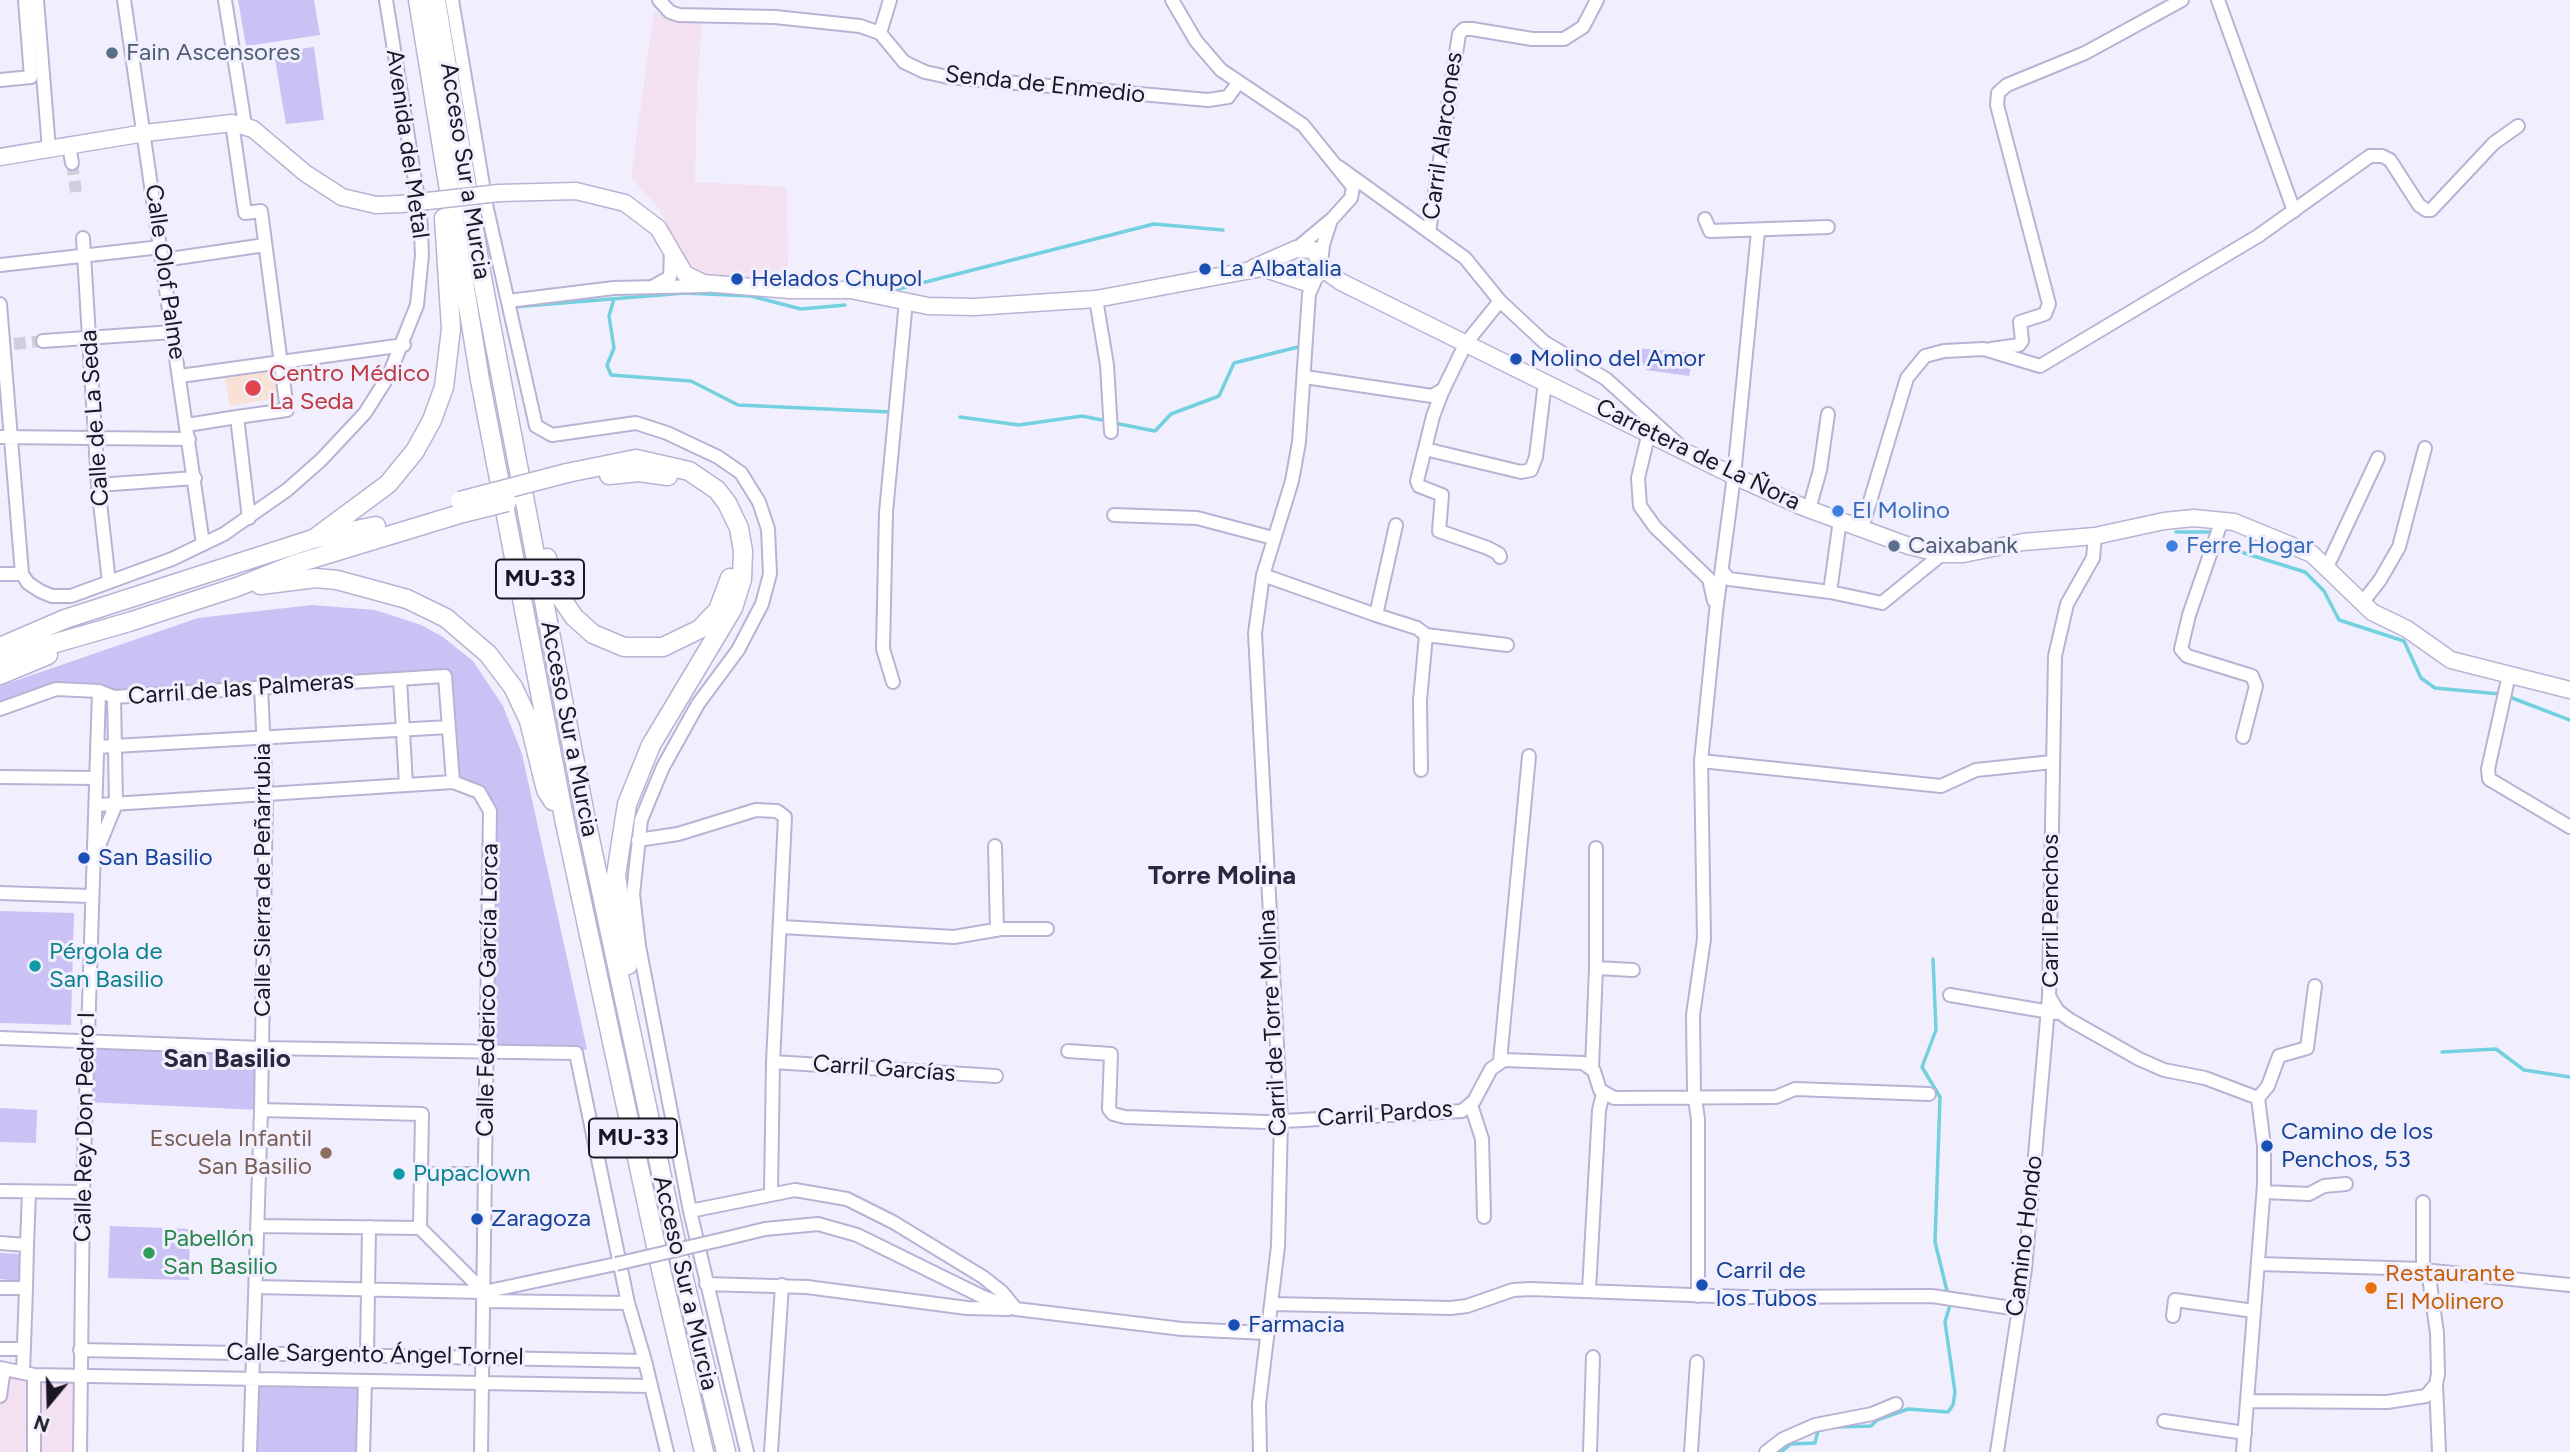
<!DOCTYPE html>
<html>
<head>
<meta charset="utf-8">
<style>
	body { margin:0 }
	#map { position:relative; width:2570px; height:1452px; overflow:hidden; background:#f1effd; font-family:Figtree,sans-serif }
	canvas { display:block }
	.north { position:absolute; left:14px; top:1368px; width:70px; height:70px; -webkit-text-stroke:5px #f1effd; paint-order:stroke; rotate:199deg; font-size:19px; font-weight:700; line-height:28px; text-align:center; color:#191723 }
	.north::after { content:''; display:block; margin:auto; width:24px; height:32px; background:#191723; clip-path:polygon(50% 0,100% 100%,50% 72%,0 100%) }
</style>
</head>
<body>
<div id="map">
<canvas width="2570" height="1452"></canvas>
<div class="north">N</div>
</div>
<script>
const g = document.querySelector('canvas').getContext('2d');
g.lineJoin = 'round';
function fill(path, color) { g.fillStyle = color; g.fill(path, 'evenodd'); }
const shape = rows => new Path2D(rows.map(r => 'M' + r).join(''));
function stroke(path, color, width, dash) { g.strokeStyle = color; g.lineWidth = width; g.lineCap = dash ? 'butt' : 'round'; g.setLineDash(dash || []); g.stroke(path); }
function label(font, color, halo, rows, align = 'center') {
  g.font = font + ' Figtree,sans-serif'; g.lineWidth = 6; g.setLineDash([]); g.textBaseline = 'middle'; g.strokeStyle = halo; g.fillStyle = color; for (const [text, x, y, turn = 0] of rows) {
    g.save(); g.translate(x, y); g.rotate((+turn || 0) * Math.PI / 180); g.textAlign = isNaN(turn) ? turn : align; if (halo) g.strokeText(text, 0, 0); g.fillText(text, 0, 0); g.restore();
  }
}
fill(shape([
	[654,11,672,20,702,21,697,88,695,182,787,187,788,283,702,275,690,269,659,209,631,177],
	[0,1372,77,1381,76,1452,0,1452]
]), '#f3e0f1');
fill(shape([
	[277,369,282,397,230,406,225,378]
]), '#f8e2d5');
fill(shape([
	[238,0,314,0,320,35,246,46],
	[314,47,324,120,286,124,274,53],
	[1635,348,1694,353,1689,376,1646,370],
	[312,605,375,610,421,625,443,637,473,661,503,706,522,754,587,1049,576,1053,486,1052,490,811,478,792,453,782,444,676,114,697,56,689,0,709,0,686,198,618],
	[0,911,74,913,71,1025,0,1023],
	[87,1041,262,1048,261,1110,85,1102],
	[0,1108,37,1110,36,1143,0,1142],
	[110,1226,190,1229,189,1280,108,1278],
	[0,1253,23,1254,21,1281,0,1279],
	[254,1379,365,1381,363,1452,250,1452]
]), '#cac1f4');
stroke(shape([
	[898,289,1154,224,1223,230],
	[614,299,609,316,614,348,607,365,611,375,691,381,738,405,891,412],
	[513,307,685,293,751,296,801,309,845,305],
	[960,417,1019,425,1082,416,1107,421],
	[1114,423,1155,431,1171,414,1219,396,1234,363,1298,347],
	[2176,532,2211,532,2244,553,2305,572,2324,591,2339,620,2404,641,2421,678,2435,688,2500,694],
	[2507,696,2570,720],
	[1933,959,1936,1030,1922,1067,1940,1097,1935,1242,1947,1291],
	[2442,1052,2496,1049,2524,1070,2570,1077],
	[1836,1427,1871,1426,1877,1420,1908,1409,1948,1412,1953,1405,1955,1392,1945,1322,1950,1305],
	[1781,1452,1791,1444,1815,1443,1818,1431,1825,1429]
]), '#73d0de', 3.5);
stroke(shape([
	[72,163,76,192],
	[14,344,43,341]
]), '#d1cfdc', 12, [12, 6]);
const minor = shape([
	[37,0,49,149],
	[124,0,203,544],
	[225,0,245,125],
	[452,0,487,209,536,426,552,435,636,423,667,433,718,457,741,473,759,502,768,529,770,574,762,604,738,650,698,704,663,767,641,820,633,894,639,946,690,1211,747,1452],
	[659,0,670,12,679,15,775,17,860,26,880,33,904,62,925,72,948,77,1208,100,1228,97,1238,83],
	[1172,0,1196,41,1221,70,1303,125,1353,187,1351,198,1332,219,1296,249],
	[2218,0,2294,211],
	[880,33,890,0],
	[0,80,31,77,25,0],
	[232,123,245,213,261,211,287,410,237,417,249,518],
	[69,145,72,163],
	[1339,167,1465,258,1500,301,1544,342,1606,379,1679,445],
	[1705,219,1710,231,1828,227],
	[1429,232,1459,34,1464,29,1472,29,1532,39,1564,39,1583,27,1597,0],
	[83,238,98,485,109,582],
	[163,260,265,245],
	[1321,263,1323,245,1330,223],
	[0,265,161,247],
	[654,286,670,277,671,251],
	[1096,299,1107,365,1111,432],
	[508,301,614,288,706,286],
	[0,304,22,574],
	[43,341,173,332],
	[1991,349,2019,345,2022,341,2020,322,2045,314,2049,304,1997,105,1998,93,2007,85,2085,53,2182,0],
	[180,376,404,345],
	[1305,377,1432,396,1444,389],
	[187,425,237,417],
	[1649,432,1638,478,1640,506,1655,527,1709,579,1714,601],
	[0,437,189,439],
	[1425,449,1521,472,1531,470,1536,457,1545,382],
	[98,485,195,478],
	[1809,509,1820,470,1828,414],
	[1114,515,1197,518,1273,538],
	[2222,520,2189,615,2181,649,2187,656,2252,676,2256,686,2243,737],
	[1396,525,1376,615,1417,628,1426,635],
	[1862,528,1907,378,1925,356,1944,351,1984,349,2040,366,2258,236,2370,156,2382,156,2390,160,2419,205,2426,210,2431,210,2494,143,2518,126],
	[2095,536,2093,558,2067,604,2055,656,2049,996,2058,1011,2070,1020,2139,1059,2164,1070,2205,1078,2258,1098,2264,1146,2264,1185,2243,1452],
	[1500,557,1499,554,1488,548,1439,531,1442,495,1419,486,1417,481,1433,416,1443,390,1466,343,1500,301],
	[2327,567,2378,458],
	[1722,571,1729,579,1830,592,1882,603,1942,554],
	[0,574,22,574],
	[22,574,28,583,40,591,52,596,71,596,172,559,224,534,287,490,321,460,365,413,389,375,417,305,422,255,420,211,386,0],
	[1263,575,1376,615],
	[1830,592,1840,520],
	[2362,603,2380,580,2399,547,2425,448],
	[2509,675,2488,769,2489,779,2570,827],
	[400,679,406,785],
	[893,682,883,649,886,512,906,301],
	[0,709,56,689,99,691,114,697,445,676,453,782],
	[97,747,449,727],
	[1701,761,1941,786,1976,770,2052,762],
	[1421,770,1420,700,1426,635,1507,645],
	[0,777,96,778],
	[97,805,453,782,479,792,490,811,481,1452],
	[638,840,678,834,756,810,777,811,785,817,773,1062,771,1192],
	[995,846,997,930],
	[98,848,116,804,114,697],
	[0,893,90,896],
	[782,927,954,937,1001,929,1047,929],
	[1596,968,1596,848],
	[1950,995,2056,1013],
	[0,1038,262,1048,576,1053,628,1303,645,1361],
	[1068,1051,1111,1054,1109,1109,1113,1114,1125,1117,1266,1122,1462,1111,1474,1101,1491,1069,1504,1060,1583,1063,1594,1071,1600,1090,1614,1098,1776,1097,1795,1089,1929,1094],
	[1500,1061,1529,756],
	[773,1062,996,1076],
	[1592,1067,1596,968,1633,970],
	[2258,1098,2268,1086,2279,1056,2307,1048,2315,986],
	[1471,1105,1482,1139,1484,1217],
	[421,1174,486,1174],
	[0,1191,83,1192],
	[2264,1192,2309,1194,2324,1186,2346,1184],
	[690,1211,795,1190,847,1199,893,1222,983,1277,1002,1292,1016,1309],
	[258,1226,420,1228,422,1114,261,1110],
	[420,1228,484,1292],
	[724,1239,765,1229,818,1224,857,1235,981,1296,1016,1309,1182,1329,1267,1333],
	[0,1243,27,1245,26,1288,0,1288],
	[27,1245,29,1192],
	[2258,1264,2423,1269,2423,1202],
	[2423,1270,2570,1285],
	[706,1284,807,1287,967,1308,1009,1309],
	[256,1287,484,1292,616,1264],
	[1589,1290,1599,1110,1603,1094],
	[1698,1296,1698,1119,1694,1092,1693,1015,1704,939,1701,761,1716,612,1734,476,1758,231],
	[484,1301,628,1303],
	[1273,1304,1451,1308,1467,1306,1513,1290,1530,1289,1744,1297,1932,1296,2018,1309],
	[2173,1316,2175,1300,2254,1311],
	[0,1349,24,1349],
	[80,1350,645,1361,667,1452],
	[367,1354,369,1227],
	[0,1368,34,1375,650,1386],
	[23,1373,26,1288],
	[2436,1384,2439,1452],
	[0,1396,4,1369],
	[2248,1401,2387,1402,2426,1396,2436,1384,2438,1374,2437,1333,2428,1270],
	[2164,1421,2245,1433],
	[34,1452,34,1375],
	[80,1452,83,1192,99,691],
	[250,1452,261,1110,266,794,261,687],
	[363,1452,365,1381],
	[771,1452,782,1285],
	[1260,1452,1259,1404,1278,1246,1281,1121,1255,633,1263,575,1292,481,1299,442,1309,294,1316,278],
	[1590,1452,1593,1357],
	[1691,1452,1697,1362],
	[1766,1452,1783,1439,1815,1425,1872,1414,1896,1404],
	[1997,1452,2025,1269,2049,997]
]);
const major = shape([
	[0,157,145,133,232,123,253,129,305,173,342,197,376,205,401,204],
	[499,193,576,191,625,203,658,228,685,274,703,283,790,290,851,290,928,306,974,307,1096,299,1262,268,1307,283,1319,273,1321,263],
	[1253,268,1296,249,1313,250,1327,272,1341,282,1734,476,1803,507,1909,546,1942,554,1963,554,2023,542,2095,536,2164,521,2194,518,2234,522,2312,554,2372,612,2407,629,2451,660,2570,690]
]);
const highway = shape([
	[418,0,480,380,565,823,662,1274,704,1452],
	[436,0,482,278,586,820,682,1271,726,1452],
	[567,473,636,459,689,471,717,490,727,503,739,528,743,551,742,579,733,608,651,745,627,804,616,875,628,965],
	[609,475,639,472,668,476],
	[315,538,388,484,415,451,432,420,444,387,451,329,444,218],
	[547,558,557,592,574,617,593,634,624,647,663,647,700,629,718,610,730,578],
	[260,585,316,578,337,580,407,599,446,618,488,654,513,687,529,721,546,790,553,801],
	[0,647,65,619,313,539,376,526],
	[0,659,129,622,237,587,295,564,463,513],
	[0,675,48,655]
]);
stroke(minor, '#b8b3d4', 16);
stroke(major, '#b8b3d4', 19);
stroke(highway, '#b8b3d4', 21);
stroke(minor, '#fff', 12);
stroke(major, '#fff', 16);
stroke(highway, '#fff', 18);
const minorBridge = shape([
	[616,1264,724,1239]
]);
const majorBridge = shape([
	[401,204,499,193]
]);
const highwayBridge = shape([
	[460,501,567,473],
	[463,513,507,502]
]);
stroke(minorBridge, '#b8b3d4', 16, []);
stroke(majorBridge, '#b8b3d4', 19, []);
stroke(highwayBridge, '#b8b3d4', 21, []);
stroke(minorBridge, '#fff', 12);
stroke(majorBridge, '#fff', 16);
stroke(highwayBridge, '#fff', 18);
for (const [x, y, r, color] of [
	[112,53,7,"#5c6f8a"],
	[1205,269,7,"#1a4fb4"],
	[737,279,7,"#1a4fb4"],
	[1516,359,7,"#1a4fb4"],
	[253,388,9,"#e0444e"],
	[1838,511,7,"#3f7fe0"],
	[1894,546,7,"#5c6f8a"],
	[2172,546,7,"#3f7fe0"],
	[84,858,7,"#1a4fb4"],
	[35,966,7,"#0f9aa8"],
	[2267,1146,7,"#1a4fb4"],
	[326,1153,7,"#8d6e63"],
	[399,1174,7,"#0f9aa8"],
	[477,1219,7,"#1a4fb4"],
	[149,1253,7,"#2e9e5b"],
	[1702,1285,7,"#1a4fb4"],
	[2371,1288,7,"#e8710a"],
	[1234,1325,7,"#1a4fb4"]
]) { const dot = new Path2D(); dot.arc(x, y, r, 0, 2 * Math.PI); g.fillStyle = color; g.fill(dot); stroke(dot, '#f1effd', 2.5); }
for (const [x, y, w] of [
	[540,579,88],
	[633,1138,88]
]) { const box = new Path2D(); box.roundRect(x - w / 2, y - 19.5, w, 39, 5); g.fillStyle = '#f1effd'; g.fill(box); stroke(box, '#191723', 2); }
label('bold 23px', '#191723', null, [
	["MU-33",540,579],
	["MU-33",633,1138]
]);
label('24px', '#4e5e75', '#f1effd', [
	["Fain Ascensores",126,53],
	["Caixabank",1908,546]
], 'left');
label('24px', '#191723', '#f1effd', [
	["Senda de Enmedio",1045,85,6],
	["Carril Alarcones",1443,136,-82],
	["Avenida del Metal",407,144,82],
	["Acceso Sur a Murcia",465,171,81],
	["Calle Olof Palme",165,272,82],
	["Calle de La Seda",95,418,-94],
	["Carretera de La Ñora",1698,455,26],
	["Carril de las Palmeras",241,689,-4],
	["Acceso Sur a Murcia",569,729,79],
	["Calle Sierra de Peñarrubia",263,880,-90],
	["Carril Penchos",2051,911,-90],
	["Calle Federico García Lorca",488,990,-89],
	["Carril de Torre Molina",1273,1023,-93],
	["Carril Garcías",884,1069,4],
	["Carril Pardos",1385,1114,-4],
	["Calle Rey Don Pedro I",85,1127,-89],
	["Camino Hondo",2025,1236,-83],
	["Acceso Sur a Murcia",685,1283,77],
	["Calle Sargento Ángel Tornel",375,1355,1]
]);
label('24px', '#164399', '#f1effd', [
	["La Albatalia",1219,269],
	["Helados Chupol",751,279],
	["Molino del Amor",1530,359],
	["San Basilio",98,858],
	["Camino de los",2281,1132],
	["Penchos, 53",2281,1160],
	["Zaragoza",491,1219],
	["Carril de",1716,1271],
	["los Tubos",1716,1299],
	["Farmacia",1248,1325]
], 'left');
label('24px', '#be3a42', '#f1effd', [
	["Centro Médico",269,374],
	["La Seda",269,402]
], 'left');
label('24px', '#366cbe', '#f1effd', [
	["El Molino",1852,511],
	["Ferre Hogar",2186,546]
], 'left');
label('24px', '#0d838f', '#f1effd', [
	["Pérgola de",49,952],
	["San Basilio",49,980],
	["Pupaclown",413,1174]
], 'left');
label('24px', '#785e54', '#f1effd', [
	["Escuela Infantil",312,1139],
	["San Basilio",312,1167]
], 'right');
label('24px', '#27864d', '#f1effd', [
	["Pabellón",163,1239],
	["San Basilio",163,1267]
], 'left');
label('24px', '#c56008', '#f1effd', [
	["Restaurante",2385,1274],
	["El Molinero",2385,1302]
], 'left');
label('bold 26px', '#2c2640', '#f1effd', [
	["Torre Molina",1222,876],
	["San Basilio",227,1059]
]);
</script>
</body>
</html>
